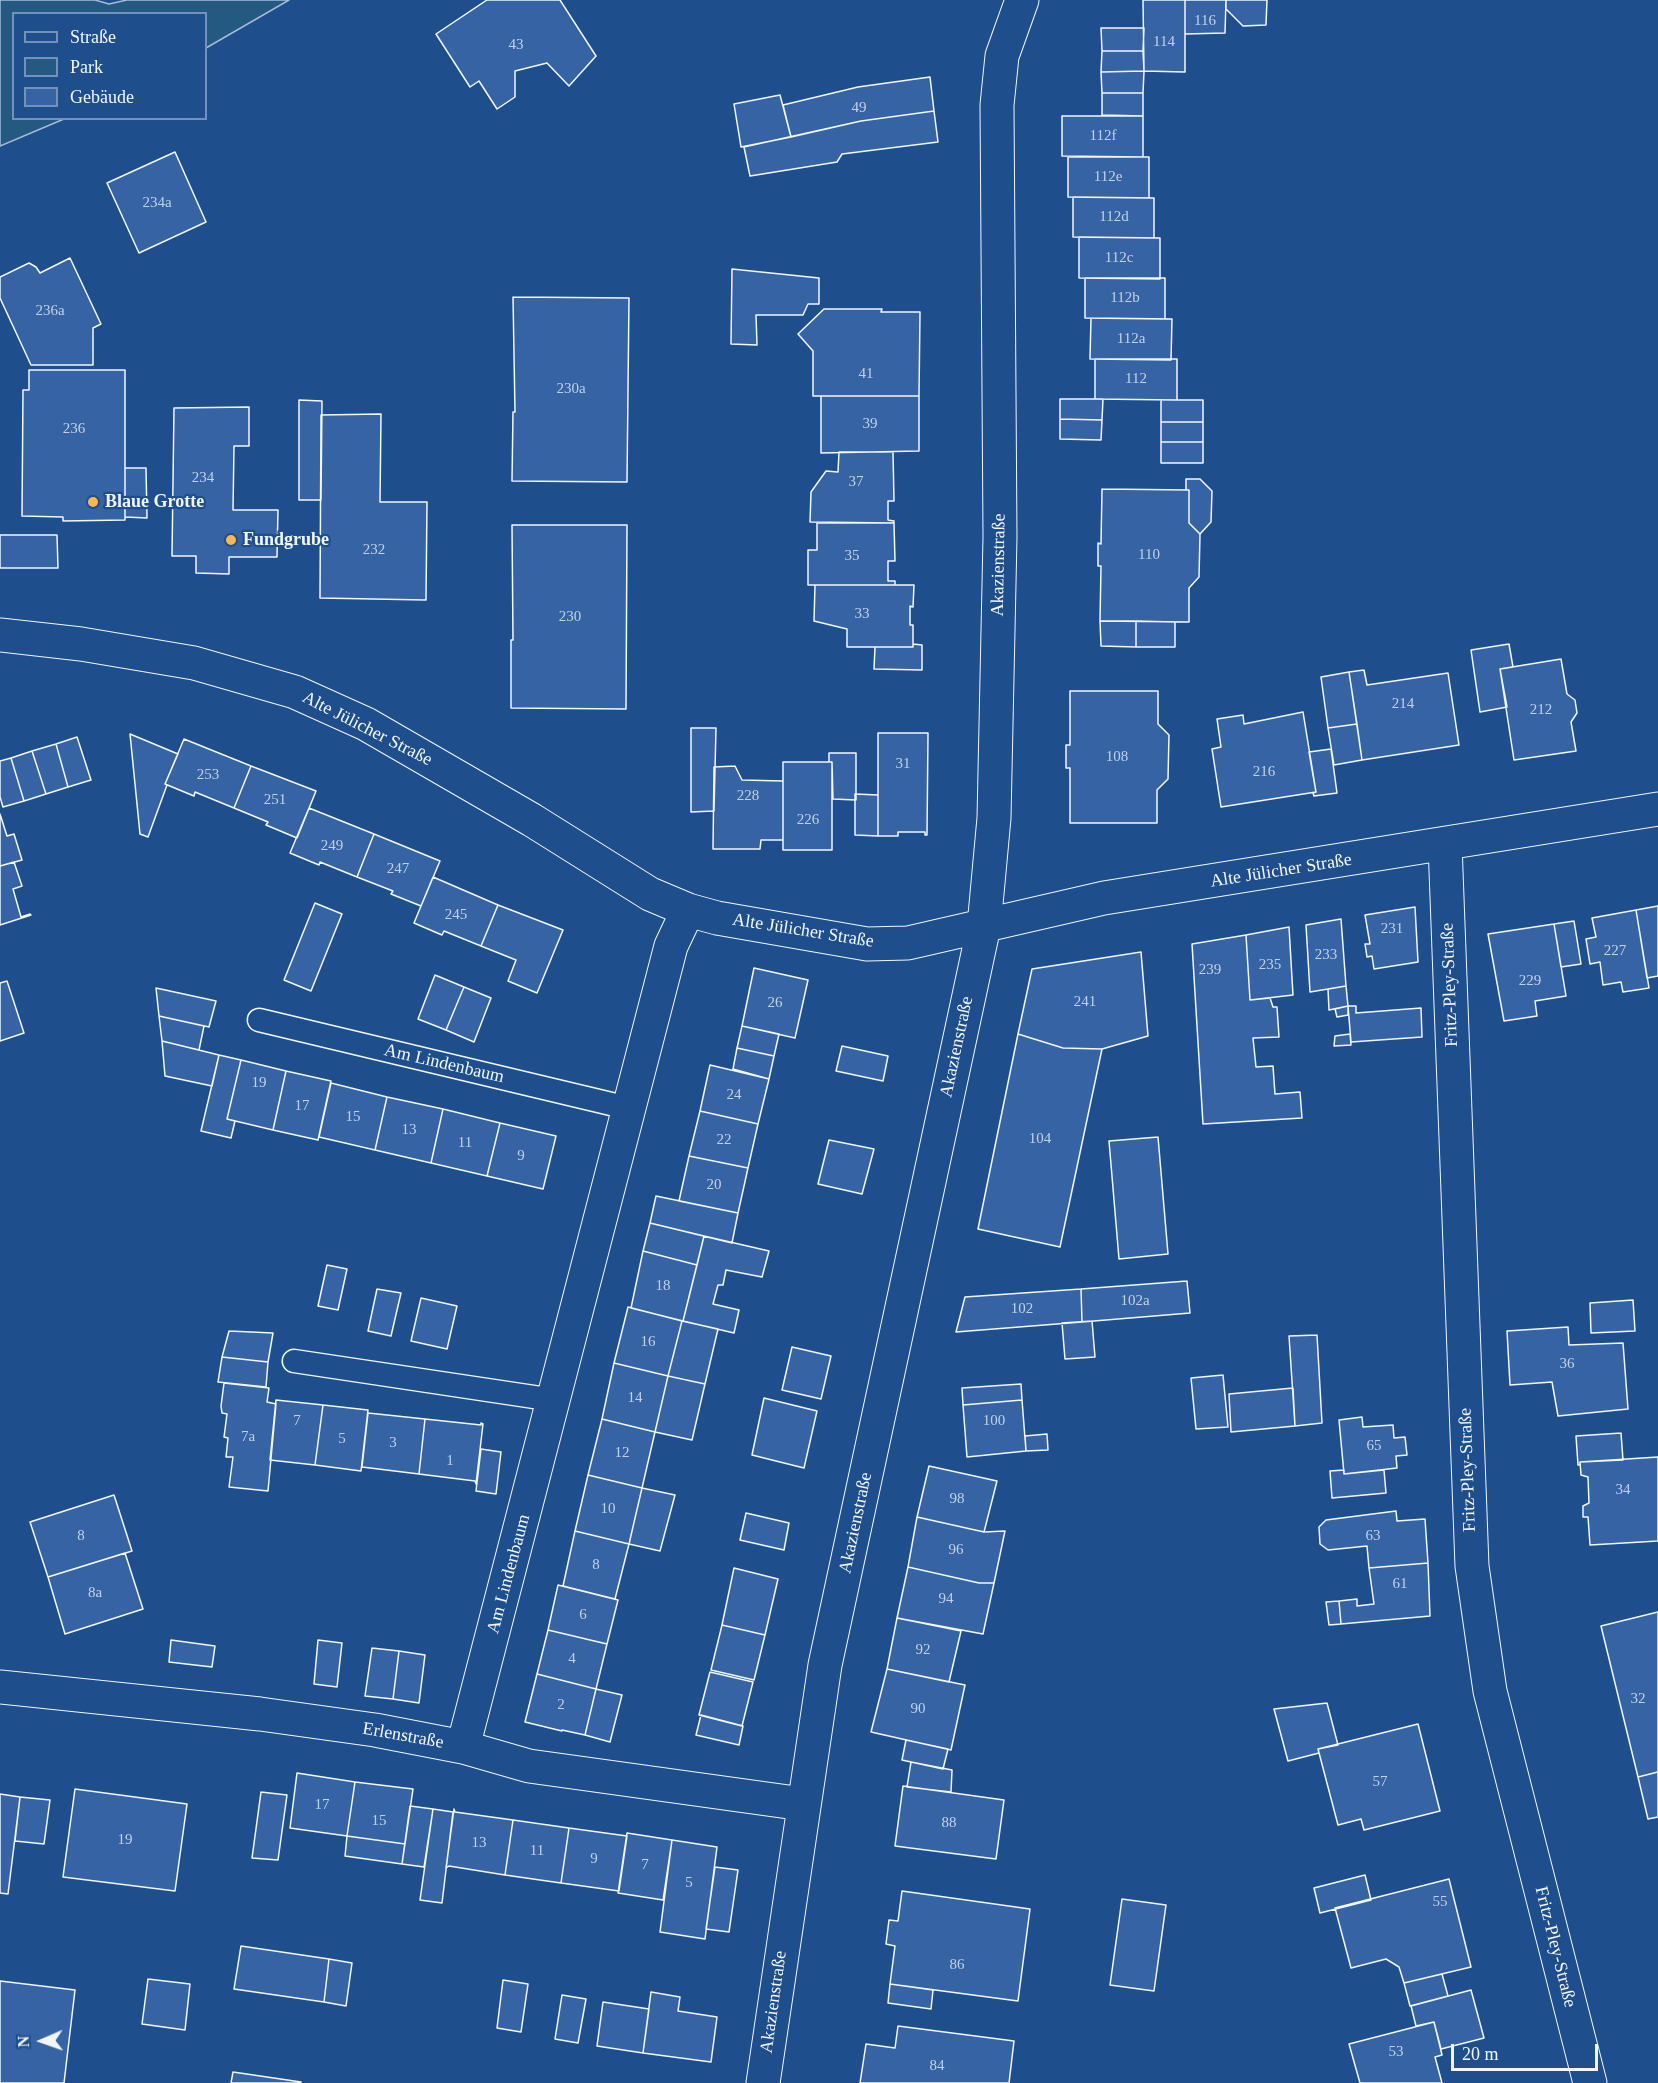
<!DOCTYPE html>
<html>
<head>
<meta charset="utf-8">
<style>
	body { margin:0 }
	#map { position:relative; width:1658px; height:2083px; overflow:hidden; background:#1f4e8c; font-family:"Times New Roman",serif }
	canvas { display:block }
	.legend { position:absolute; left:12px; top:12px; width:195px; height:108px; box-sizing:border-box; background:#1f4e8c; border:2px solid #7391ba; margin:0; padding:8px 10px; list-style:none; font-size:18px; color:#f2f6ff }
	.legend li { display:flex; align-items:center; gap:12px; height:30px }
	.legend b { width:30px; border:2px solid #7391ba }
	.north { position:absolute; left:12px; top:2011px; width:60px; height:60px; -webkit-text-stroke:4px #1f4e8c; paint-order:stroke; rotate:268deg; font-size:16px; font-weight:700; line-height:24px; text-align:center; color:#f2f6ff }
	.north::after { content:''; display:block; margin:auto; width:21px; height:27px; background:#f2f6ff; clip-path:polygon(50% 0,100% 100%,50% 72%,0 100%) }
	.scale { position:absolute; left:1451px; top:2044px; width:147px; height:27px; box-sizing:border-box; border:3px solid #f2f6ff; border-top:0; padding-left:8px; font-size:18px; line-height:21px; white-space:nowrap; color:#f2f6ff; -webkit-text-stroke:4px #1f4e8c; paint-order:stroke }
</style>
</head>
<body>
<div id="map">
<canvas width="1658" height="2083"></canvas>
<ul class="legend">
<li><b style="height:8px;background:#1f4e8c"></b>Straße</li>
<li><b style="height:16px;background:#245a82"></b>Park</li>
<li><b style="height:16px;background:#3563a3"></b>Gebäude</li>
</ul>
<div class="north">N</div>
<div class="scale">20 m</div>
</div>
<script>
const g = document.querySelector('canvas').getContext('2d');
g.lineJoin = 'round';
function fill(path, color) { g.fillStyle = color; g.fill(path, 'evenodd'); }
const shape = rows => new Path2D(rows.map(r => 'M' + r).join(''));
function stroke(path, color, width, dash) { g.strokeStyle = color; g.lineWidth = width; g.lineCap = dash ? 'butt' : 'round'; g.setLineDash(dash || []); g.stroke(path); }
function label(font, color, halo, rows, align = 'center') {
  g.font = font + ' "Times New Roman",serif'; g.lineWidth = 4.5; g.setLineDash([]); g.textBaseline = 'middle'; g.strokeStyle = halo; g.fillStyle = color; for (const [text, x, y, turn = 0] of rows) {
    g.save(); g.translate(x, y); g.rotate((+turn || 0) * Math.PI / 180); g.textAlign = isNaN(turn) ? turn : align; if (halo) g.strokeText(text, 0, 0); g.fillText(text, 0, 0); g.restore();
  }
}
const green = shape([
	[0,0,95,0,109,4,127,0,289,0,206,48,206,14,14,14,14,118,64,119,0,146,0,0]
]);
fill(green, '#245a82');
stroke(green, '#a8bbd7', 1.5);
const building = shape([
	[487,0,560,0,596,56,569,86,547,63,515,71,515,97,497,109,479,81,470,87,436,34,487,0],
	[1143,0,1185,0,1185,72,1144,71,1143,0],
	[1185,0,1226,0,1225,33,1185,34,1185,0],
	[1226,0,1267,0,1266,25,1243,26,1226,9,1226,0],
	[1101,28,1144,28,1143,51,1102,51,1101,28],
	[1102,51,1143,51,1144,71,1101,72,1102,51],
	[1144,71,1143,93,1102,93,1101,72,1144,71],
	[930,77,934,111,861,121,791,137,783,105,858,87,930,77],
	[1102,93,1143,93,1143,116,1102,115,1102,93],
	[780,95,791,137,741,147,734,104,780,95],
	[934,111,938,142,842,154,837,162,750,176,744,147,861,121,934,111],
	[1062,116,1143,116,1143,157,1062,156,1062,116],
	[175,152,206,222,139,253,107,183,175,152],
	[1068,157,1149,157,1149,198,1068,197,1068,157],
	[1073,197,1154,198,1154,238,1073,237,1073,197],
	[1079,237,1160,238,1160,279,1079,278,1079,237],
	[70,258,101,324,93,328,93,365,31,365,0,298,0,277,29,263,36,267,40,273,70,258],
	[732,269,819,278,819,304,808,304,803,315,756,315,757,345,731,344,732,269],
	[1085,278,1165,278,1165,319,1085,318,1085,278],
	[513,297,629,298,627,482,512,481,513,412,515,412,513,297],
	[824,309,882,309,881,312,920,312,919,396,813,396,813,351,798,334,824,309],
	[1091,318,1172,319,1171,360,1090,359,1091,318],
	[1095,359,1177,359,1177,400,1095,399,1095,359],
	[29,370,125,370,125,520,63,521,63,517,22,516,23,390,29,390,29,370],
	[821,396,919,396,919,451,821,453,821,396],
	[1060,399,1103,399,1102,420,1060,419,1060,399],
	[299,400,322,401,321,500,299,500,299,400],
	[1161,400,1203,400,1203,422,1161,422,1161,400],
	[249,407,249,446,234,446,233,510,278,510,277,557,229,557,229,574,196,573,196,556,172,556,174,408,249,407],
	[381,414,380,502,427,502,426,600,320,598,321,415,381,414],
	[1060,419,1102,420,1101,440,1060,439,1060,419],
	[1161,422,1203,422,1203,442,1161,442,1161,422],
	[1161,442,1203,442,1203,463,1161,463,1161,442],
	[839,452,893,452,894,501,888,501,888,520,894,521,894,523,810,522,811,492,826,471,838,472,839,452],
	[125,468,146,468,147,518,125,517,125,468],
	[1186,479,1200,479,1212,491,1211,522,1200,534,1189,523,1189,490,1186,490,1186,479],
	[1102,489,1189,490,1189,523,1200,534,1199,577,1189,588,1189,622,1100,621,1101,566,1098,566,1098,543,1101,544,1102,489],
	[817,523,894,523,895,561,888,561,888,581,895,581,895,585,808,585,808,550,817,550,817,523],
	[512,525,627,525,626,709,511,708,511,640,513,640,512,525],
	[0,535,57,535,58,568,0,568,0,535],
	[815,585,914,585,913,607,910,606,910,625,913,625,913,647,847,647,847,629,814,621,815,585],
	[1100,621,1136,621,1136,647,1101,646,1100,621],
	[1136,621,1175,622,1175,647,1136,647,1136,621],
	[913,644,922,645,922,670,874,669,875,647,913,647,913,644],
	[1509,644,1513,667,1500,669,1507,707,1480,712,1471,650,1509,644],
	[1561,659,1567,694,1575,700,1577,713,1571,722,1576,751,1514,760,1500,669,1561,659],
	[1364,670,1367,685,1448,673,1459,745,1362,760,1349,672,1364,670],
	[1349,672,1357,724,1328,728,1321,677,1349,672],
	[1070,691,1158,691,1158,724,1169,735,1168,779,1157,790,1157,823,1070,823,1070,768,1066,768,1066,745,1070,745,1070,691],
	[1303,712,1316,792,1221,807,1212,749,1221,747,1217,719,1243,715,1244,724,1303,712],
	[1357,724,1362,760,1334,765,1328,728,1357,724],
	[691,728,716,728,714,811,691,812,691,728],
	[878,733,928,733,927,835,925,835,925,832,898,832,898,836,878,836,878,733],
	[130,734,178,754,165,784,167,785,148,837,140,834,130,734],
	[77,737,91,780,68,787,56,744,77,737],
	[184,739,251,766,234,808,195,792,194,796,165,784,184,739],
	[56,744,68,787,46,794,32,751,56,744],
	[1331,749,1337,793,1314,796,1313,793,1316,792,1309,752,1331,749],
	[32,751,46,794,24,801,11,758,32,751],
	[829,753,856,753,856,800,833,799,832,762,829,762,829,753],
	[11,758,24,801,3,807,0,797,0,761,11,758],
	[783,762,832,762,832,850,783,850,783,762],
	[251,766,316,791,297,838,266,825,268,822,234,808,251,766],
	[735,766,742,780,783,781,783,840,761,840,760,849,713,849,714,767,735,766],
	[855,794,878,795,878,836,855,835,855,794],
	[309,808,374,834,357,877,320,862,319,865,290,853,309,808],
	[0,814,7,836,14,834,22,860,0,866,0,814],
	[374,834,440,861,421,906,391,894,393,891,357,877,374,834],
	[14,862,22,886,13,889,21,917,30,914,31,915,0,925,0,866,14,862],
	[433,877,498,905,481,946,444,931,442,935,414,923,433,877],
	[315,903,342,914,311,991,284,980,315,903],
	[498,905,563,930,537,993,508,981,516,960,481,946,498,905],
	[1658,906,1658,976,1647,978,1636,910,1658,906],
	[1415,907,1418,962,1374,969,1372,956,1367,957,1365,944,1370,944,1365,915,1415,907],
	[1636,910,1649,988,1623,992,1621,982,1603,985,1600,962,1590,964,1586,939,1596,937,1592,918,1636,910],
	[1341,919,1346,986,1310,992,1306,925,1341,919],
	[1574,921,1581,964,1561,967,1554,924,1574,921],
	[1554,924,1566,996,1535,1001,1537,1016,1504,1021,1488,934,1554,924],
	[1289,927,1293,995,1250,1000,1246,935,1289,927],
	[1246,935,1250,1000,1270,998,1273,1007,1277,1007,1279,1037,1253,1038,1256,1067,1273,1066,1275,1094,1300,1092,1302,1118,1203,1124,1192,944,1246,935],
	[1141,952,1148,1036,1102,1049,1063,1048,1018,1034,1032,969,1141,952],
	[754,968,808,980,795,1038,742,1026,754,968],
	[435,975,464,987,446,1030,418,1019,435,975],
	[7,981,24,1033,0,1041,0,983,7,981],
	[1346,986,1348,1006,1329,1010,1328,989,1346,986],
	[464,987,491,998,474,1042,446,1030,464,987],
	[156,988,216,1001,209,1027,159,1016,156,988],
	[1348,1006,1348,1015,1337,1017,1335,1009,1348,1006],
	[1348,1006,1356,1006,1356,1013,1421,1008,1422,1037,1351,1042,1348,1006],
	[159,1016,204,1026,199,1050,162,1041,159,1016],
	[742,1026,779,1034,774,1056,737,1048,742,1026],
	[1018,1034,1063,1048,1102,1049,1060,1247,978,1229,1018,1034],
	[1350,1034,1351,1045,1334,1046,1335,1036,1350,1034],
	[162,1041,219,1055,212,1086,165,1076,162,1041],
	[842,1046,888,1056,883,1081,836,1071,842,1046],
	[737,1048,774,1056,769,1079,733,1069,737,1048],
	[219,1055,241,1060,227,1119,235,1121,231,1138,201,1131,219,1055],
	[241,1060,286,1071,273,1130,227,1119,241,1060],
	[710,1065,769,1079,758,1124,700,1111,710,1065],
	[286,1071,331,1081,318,1140,273,1130,286,1071],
	[331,1083,387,1097,375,1150,319,1137,331,1083],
	[387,1097,443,1109,431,1163,375,1150,387,1097],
	[443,1109,500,1123,487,1176,431,1163,443,1109],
	[700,1111,758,1124,748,1168,689,1156,700,1111],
	[500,1123,556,1136,543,1189,487,1176,500,1123],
	[1158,1137,1168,1254,1119,1259,1109,1141,1158,1137],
	[829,1140,874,1149,862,1194,818,1184,829,1140],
	[689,1156,748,1168,738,1213,679,1201,689,1156],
	[656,1196,738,1213,732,1243,650,1223,656,1196],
	[650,1223,704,1236,697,1265,643,1251,650,1223],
	[704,1236,769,1251,762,1277,726,1270,723,1285,718,1285,713,1304,739,1310,734,1333,683,1321,704,1236],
	[643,1251,697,1265,683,1321,631,1308,643,1251],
	[327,1265,347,1269,338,1310,318,1306,327,1265],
	[1187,1281,1190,1313,1082,1322,1081,1289,1187,1281],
	[377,1289,401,1293,391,1336,368,1331,377,1289],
	[1081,1289,1082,1322,956,1332,965,1297,1081,1289],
	[421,1298,457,1306,447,1349,411,1341,421,1298],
	[1633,1300,1635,1331,1591,1333,1590,1303,1633,1300],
	[628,1307,682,1321,668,1376,614,1363,628,1307],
	[682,1321,718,1329,705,1384,668,1376,682,1321],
	[1092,1321,1095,1357,1065,1359,1062,1323,1092,1321],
	[1568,1327,1569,1345,1623,1343,1628,1409,1558,1416,1552,1382,1510,1385,1507,1331,1568,1327],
	[229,1331,273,1333,268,1362,222,1357,229,1331],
	[1317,1335,1322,1423,1295,1426,1289,1336,1317,1335],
	[792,1347,831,1356,821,1399,782,1390,792,1347],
	[222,1357,268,1362,266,1387,218,1382,222,1357],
	[614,1363,668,1376,655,1432,602,1419,614,1363],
	[1223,1375,1228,1427,1196,1429,1191,1378,1223,1375],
	[668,1376,705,1384,692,1440,655,1432,668,1376],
	[224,1383,269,1388,267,1402,276,1404,268,1491,229,1487,233,1457,226,1457,228,1438,224,1437,227,1414,222,1413,221,1406,224,1383],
	[1021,1384,1022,1400,963,1405,962,1388,1021,1384],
	[1293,1388,1295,1426,1231,1432,1229,1394,1293,1388],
	[764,1398,817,1411,804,1468,752,1455,764,1398],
	[276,1400,323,1405,315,1465,270,1460,276,1400],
	[1022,1400,1026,1451,967,1457,963,1405,1022,1400],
	[323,1405,368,1410,361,1471,315,1465,323,1405],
	[368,1413,425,1419,419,1474,362,1467,368,1413],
	[1362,1417,1363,1427,1393,1425,1394,1438,1405,1437,1407,1455,1396,1456,1397,1468,1344,1474,1339,1420,1362,1417],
	[425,1419,481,1425,481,1423,483,1424,476,1484,475,1481,419,1474,425,1419],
	[602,1419,655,1432,642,1488,588,1475,602,1419],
	[1621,1433,1623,1460,1580,1462,1580,1465,1578,1465,1576,1436,1621,1433],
	[1047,1434,1048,1450,1026,1451,1025,1436,1047,1434],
	[481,1449,501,1452,496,1494,476,1491,481,1449],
	[1658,1457,1658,1541,1590,1545,1588,1517,1583,1517,1583,1506,1589,1503,1588,1477,1581,1475,1580,1462,1658,1457],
	[929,1466,997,1481,984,1532,917,1517,929,1466],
	[1344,1470,1344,1474,1384,1470,1386,1493,1332,1498,1330,1471,1344,1470],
	[588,1475,642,1488,629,1544,575,1531,588,1475],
	[642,1488,675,1495,660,1551,629,1544,642,1488],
	[114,1495,132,1551,48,1577,30,1522,114,1495],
	[1396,1511,1397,1521,1425,1519,1428,1563,1369,1568,1367,1546,1328,1550,1320,1544,1319,1527,1326,1520,1396,1511],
	[746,1513,789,1523,784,1550,740,1540,746,1513],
	[917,1517,984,1532,1005,1531,994,1583,979,1583,908,1567,917,1517],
	[575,1531,629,1544,615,1599,563,1586,575,1531],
	[125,1553,143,1609,65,1634,48,1577,125,1553],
	[1428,1563,1430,1616,1341,1624,1339,1601,1357,1599,1357,1606,1374,1604,1369,1568,1428,1563],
	[908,1567,979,1583,994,1583,983,1634,897,1618,908,1567],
	[734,1568,778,1579,765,1635,722,1625,734,1568],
	[558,1585,618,1600,607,1644,548,1630,558,1585],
	[1339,1601,1341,1624,1329,1625,1326,1602,1339,1601],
	[1658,1612,1658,1772,1638,1777,1601,1626,1658,1612],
	[897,1618,961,1631,949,1682,887,1669,897,1618],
	[722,1625,765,1635,754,1680,711,1670,722,1625],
	[548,1630,607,1644,596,1689,537,1674,548,1630],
	[171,1640,215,1646,212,1667,169,1662,171,1640],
	[318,1640,342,1643,337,1687,314,1684,318,1640],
	[372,1648,399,1651,393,1699,365,1696,372,1648],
	[399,1651,425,1655,419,1703,393,1699,399,1651],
	[887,1669,965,1685,951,1750,871,1732,887,1669],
	[710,1672,753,1682,742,1726,699,1715,710,1672],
	[537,1674,596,1689,585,1735,562,1730,562,1731,525,1722,537,1674],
	[596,1689,622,1695,610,1742,585,1735,596,1689],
	[1327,1703,1338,1745,1318,1749,1319,1753,1288,1761,1274,1709,1327,1703],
	[701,1715,743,1726,739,1745,696,1735,701,1715],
	[1418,1724,1440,1811,1364,1830,1361,1819,1338,1825,1318,1749,1418,1724],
	[906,1740,948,1749,943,1769,902,1760,906,1740],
	[911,1762,952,1770,951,1792,907,1787,911,1762],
	[1658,1772,1658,1817,1648,1819,1638,1777,1658,1772],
	[297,1773,355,1782,347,1836,290,1828,297,1773],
	[355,1782,413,1789,405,1844,347,1836,355,1782],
	[903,1786,1004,1800,996,1859,895,1846,903,1786],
	[75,1789,187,1804,175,1891,63,1877,75,1789],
	[261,1792,287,1795,278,1860,252,1858,261,1792],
	[0,1794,20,1797,8,1894,0,1893,0,1794],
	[20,1797,50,1800,44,1844,15,1841,20,1797],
	[410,1806,433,1809,424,1867,402,1864,410,1806],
	[433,1809,453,1812,442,1903,420,1900,433,1809],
	[454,1809,455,1812,513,1820,505,1875,449,1866,446,1868,454,1809],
	[513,1820,569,1828,561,1883,505,1875,513,1820],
	[569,1828,627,1836,619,1891,561,1883,569,1828],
	[627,1833,672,1840,663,1900,618,1893,627,1833],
	[347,1836,405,1844,402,1864,345,1856,347,1836],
	[672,1840,717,1847,705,1939,660,1932,672,1840],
	[715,1867,738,1870,729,1932,706,1929,715,1867],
	[1365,1875,1371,1900,1320,1913,1314,1888,1365,1875],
	[1449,1879,1471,1967,1404,1983,1399,1967,1386,1959,1351,1968,1335,1908,1449,1879],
	[902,1891,1030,1909,1018,2001,890,1984,895,1946,886,1944,889,1920,898,1921,902,1891],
	[1122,1899,1166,1905,1154,1991,1110,1985,1122,1899],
	[241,1946,329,1959,324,2002,234,1989,241,1946],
	[329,1959,352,1963,346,2006,324,2002,329,1959],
	[1442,1974,1448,1996,1410,2006,1404,1983,1442,1974],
	[148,1979,190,1984,185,2030,142,2024,148,1979],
	[503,1980,528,1984,521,2032,497,2028,503,1980],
	[0,1981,75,1990,64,2083,0,2083,0,1981],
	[890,1984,933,1990,931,2009,888,2003,890,1984],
	[1471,1990,1484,2038,1441,2049,1434,2022,1416,2026,1411,2006,1471,1990],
	[651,1992,680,1997,678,2011,717,2017,711,2062,643,2053,651,1992],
	[562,1995,586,1999,578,2043,555,2039,562,1995],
	[603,2002,649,2009,643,2053,597,2046,603,2002],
	[1434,2022,1442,2055,1435,2057,1442,2083,1360,2083,1349,2044,1434,2022],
	[898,2026,1014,2041,1009,2083,860,2083,866,2044,895,2048,898,2026],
	[233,2072,301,2082,301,2083,231,2083,233,2072]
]);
fill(building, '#3563a3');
stroke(building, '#f2f6ff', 1.5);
const lane = shape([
	[259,1020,628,1108],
	[294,1361,554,1400]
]);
const street = shape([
	[0,635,81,644,194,663,295,692,366,724,532,820,650,894,688,910,717,918,867,944,908,943,1104,898,1658,809],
	[1445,844,1472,1566,1490,1691,1590,2083],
	[0,1687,260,1714,375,1730,463,1747,529,1766,803,1804],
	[463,1747,671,946,688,910],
	[763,2083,825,1665,984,926,994,818,1000,537,997,105,1002,56,1022,0]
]);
stroke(lane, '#f2f6ff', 25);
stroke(street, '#f2f6ff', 35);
stroke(lane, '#1f4e8c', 22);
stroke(street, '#1f4e8c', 33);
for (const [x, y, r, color] of [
	[93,502,6,"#ffb74d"],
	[231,540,6,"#ffb74d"]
]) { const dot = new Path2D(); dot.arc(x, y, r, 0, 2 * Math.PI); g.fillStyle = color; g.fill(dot); stroke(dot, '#1f4e8c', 2); }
label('15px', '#c3d1e8', null, [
	["116",1205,21],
	["114",1164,42],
	["43",516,45],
	["49",859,108],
	["112f",1103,136],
	["112e",1108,177],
	["234a",157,203],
	["112d",1114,217],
	["112c",1119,258],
	["112b",1125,298],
	["236a",50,311],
	["112a",1131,339],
	["41",866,374],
	["112",1136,379],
	["230a",571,389],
	["39",870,424],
	["236",74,429],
	["234",203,478],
	["37",856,482],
	["232",374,550],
	["110",1149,555],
	["35",852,556],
	["33",862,614],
	["230",570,617],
	["214",1403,704],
	["212",1541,710],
	["108",1117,757],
	["31",903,764],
	["216",1264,772],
	["253",208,775],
	["228",748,796],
	["251",275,800],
	["226",808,820],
	["249",332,846],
	["247",398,869],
	["245",456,915],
	["231",1392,929],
	["227",1615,951],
	["233",1326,955],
	["235",1270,965],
	["239",1210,970],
	["229",1530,981],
	["241",1085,1002],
	["26",775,1003],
	["19",259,1083],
	["24",734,1095],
	["17",302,1106],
	["15",353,1117],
	["13",409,1130],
	["104",1040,1139],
	["22",724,1140],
	["11",465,1143],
	["9",521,1156],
	["20",714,1185],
	["18",663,1286],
	["102a",1135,1301],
	["102",1022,1309],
	["16",648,1342],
	["36",1567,1364],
	["14",635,1398],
	["7",297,1421],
	["100",994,1421],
	["7a",248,1437],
	["5",342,1439],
	["3",393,1443],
	["65",1374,1446],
	["12",622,1453],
	["1",450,1461],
	["34",1623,1490],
	["98",957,1499],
	["10",608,1509],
	["8",81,1536],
	["63",1373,1536],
	["96",956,1550],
	["8",596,1565],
	["61",1400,1584],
	["8a",95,1593],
	["94",946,1599],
	["6",583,1615],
	["92",923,1650],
	["4",572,1659],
	["32",1638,1699],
	["2",561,1705],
	["90",918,1709],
	["57",1380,1782],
	["17",322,1805],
	["15",379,1821],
	["88",949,1823],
	["19",125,1840],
	["13",479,1843],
	["11",537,1851],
	["9",594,1859],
	["7",645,1865],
	["5",689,1883],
	["55",1440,1902],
	["86",957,1965],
	["53",1396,2052],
	["84",937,2066]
]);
label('bold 18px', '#f2f6ff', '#1f4e8c', [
	["Blaue Grotte",105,502],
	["Fundgrube",243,540]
], 'left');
label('18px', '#f2f6ff', '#1f4e8c', [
	["Akazienstraße",999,565,-89],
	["Alte Jülicher Straße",367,729,27],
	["Alte Jülicher Straße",1281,871,-9],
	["Alte Jülicher Straße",803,931,9],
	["Fritz-Pley-Straße",1450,985,-92],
	["Akazienstraße",957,1047,-78],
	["Am Lindenbaum",444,1064,13],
	["Fritz-Pley-Straße",1468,1470,-92],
	["Akazienstraße",856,1523,-78],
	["Am Lindenbaum",509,1574,-75],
	["Erlenstraße",403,1736,10],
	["Fritz-Pley-Straße",1555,1947,76],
	["Akazienstraße",774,2002,-82]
]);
</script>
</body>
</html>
